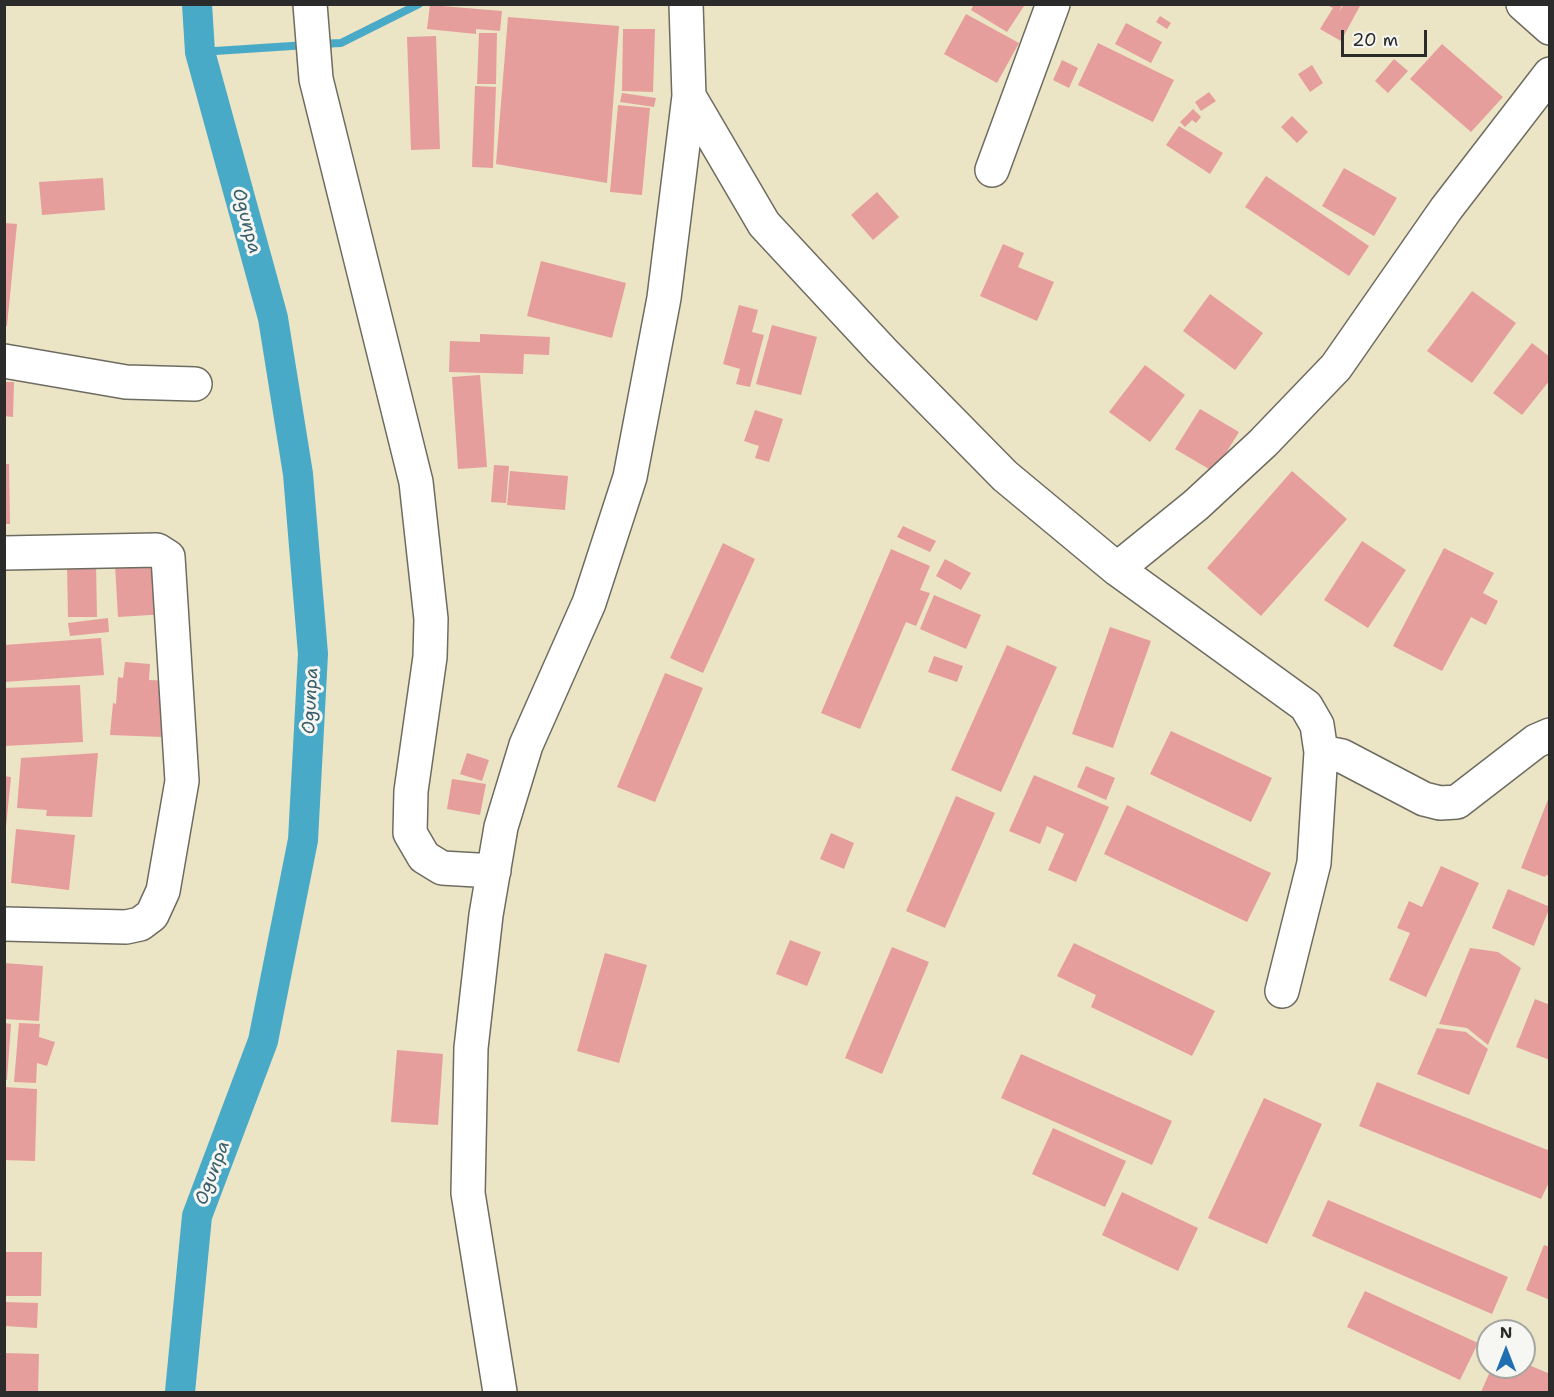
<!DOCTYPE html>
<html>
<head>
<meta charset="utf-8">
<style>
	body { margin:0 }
	#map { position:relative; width:1554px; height:1397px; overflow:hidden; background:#ebe4c5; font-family:"Shantell Sans",sans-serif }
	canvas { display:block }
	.frame { position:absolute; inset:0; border:6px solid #2b2b2b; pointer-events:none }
	.north { position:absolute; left:1476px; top:1319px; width:60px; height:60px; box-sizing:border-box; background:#f6f6f2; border:2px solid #a5a5a2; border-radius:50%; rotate:0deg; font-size:16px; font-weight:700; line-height:24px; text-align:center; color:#2b2b2b }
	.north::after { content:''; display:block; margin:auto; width:21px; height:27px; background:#1f6fb2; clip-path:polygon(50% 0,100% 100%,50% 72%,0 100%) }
	.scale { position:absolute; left:1341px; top:30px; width:86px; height:27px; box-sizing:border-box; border:3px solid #2b2b2b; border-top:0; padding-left:8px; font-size:18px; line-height:21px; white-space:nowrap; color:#2b2b2b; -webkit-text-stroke:4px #f6f6f2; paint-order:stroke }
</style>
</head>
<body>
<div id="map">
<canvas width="1554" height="1397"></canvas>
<div class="frame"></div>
<div class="north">N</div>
<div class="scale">20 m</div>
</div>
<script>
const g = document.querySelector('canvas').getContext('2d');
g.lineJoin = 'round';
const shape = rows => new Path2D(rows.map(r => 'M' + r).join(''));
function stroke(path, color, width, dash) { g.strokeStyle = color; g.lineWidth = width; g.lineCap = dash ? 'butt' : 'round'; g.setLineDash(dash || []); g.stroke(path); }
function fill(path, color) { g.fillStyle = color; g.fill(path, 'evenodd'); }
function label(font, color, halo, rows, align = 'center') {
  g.font = font + ' "Shantell Sans",sans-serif'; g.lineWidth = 6; g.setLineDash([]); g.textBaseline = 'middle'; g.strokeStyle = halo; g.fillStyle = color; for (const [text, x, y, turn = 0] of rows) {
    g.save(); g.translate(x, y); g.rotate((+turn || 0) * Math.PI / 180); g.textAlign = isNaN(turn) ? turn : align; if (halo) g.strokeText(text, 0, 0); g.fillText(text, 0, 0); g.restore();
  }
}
stroke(shape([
	[320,44,341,43,419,4],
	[200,52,307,45]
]), '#48aac7', 8);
stroke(shape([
	[180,1392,197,1216,263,1041,303,840,313,654,298,474,273,318,200,52,197,4]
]), '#48aac7', 30);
fill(shape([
	[974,4,1022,4,1024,6,1007,32,971,10],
	[1344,4,1361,4,1341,41,1320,29,1333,8,1327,5,1342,5,1339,12],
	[430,5,502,11,500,31,476,29,476,34,427,29],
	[966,14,1019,43,997,83,944,54],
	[1160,16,1171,23,1167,29,1156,22],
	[508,17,619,26,607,183,496,164],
	[1126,23,1162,42,1151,63,1115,44],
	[623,29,655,29,653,92,622,91],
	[479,33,497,33,496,84,477,84],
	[436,36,440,149,411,150,407,37],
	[1098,43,1174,80,1153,122,1078,85],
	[1442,44,1503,97,1471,132,1410,79],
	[1394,59,1408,71,1388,93,1375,81],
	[1062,60,1078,68,1069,88,1053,80],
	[1312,65,1323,83,1310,92,1298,74],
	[475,86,496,87,493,168,472,167],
	[1209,92,1216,101,1201,111,1195,102],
	[622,93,656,98,654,107,620,102],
	[618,105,650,108,642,195,610,192],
	[1193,109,1201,117,1196,123,1192,120,1185,127,1180,122],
	[1292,116,1308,132,1297,143,1281,127],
	[1179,126,1223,153,1210,174,1166,145],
	[1344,168,1397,198,1374,236,1322,206],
	[1266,176,1369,246,1349,276,1245,207],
	[103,178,105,210,42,215,39,182],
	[877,192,899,217,873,240,851,215],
	[4,223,17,224,7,326,4,326],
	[1003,244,1024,253,1018,267,1054,282,1037,321,980,296],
	[541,261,626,283,612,338,527,316],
	[1472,291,1516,323,1472,383,1427,351],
	[1210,294,1263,333,1235,370,1183,331],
	[739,305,758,310,752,332,764,335,750,387,736,384,740,369,723,364],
	[772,325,817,337,801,395,756,384],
	[480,334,550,337,549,355,524,354,523,374,449,372,450,341,480,342],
	[1532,343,1550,357,1550,380,1522,415,1493,393],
	[1145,365,1185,395,1150,442,1109,412],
	[480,375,487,467,458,469,452,377],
	[4,382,14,382,13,417,4,416],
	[1200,409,1239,432,1214,472,1175,449],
	[755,410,783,419,769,462,755,458,759,446,744,441],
	[4,464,9,464,10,524,4,524],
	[494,465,509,466,506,503,491,502],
	[510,471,568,476,565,510,507,505],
	[1292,471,1347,519,1261,616,1207,568],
	[903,526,936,541,930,552,897,537],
	[1362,541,1406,570,1368,628,1324,600],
	[723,543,755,559,703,673,670,658],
	[1444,548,1494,573,1483,593,1498,601,1486,625,1471,617,1442,671,1393,646],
	[891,549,930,566,920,590,930,593,916,626,906,622,860,729,821,713],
	[945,559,971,573,961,590,936,576],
	[163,562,167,614,118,617,115,565],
	[67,564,96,564,97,617,68,617],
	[934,595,981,615,966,649,920,629],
	[108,618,109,632,70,636,68,623],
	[1110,627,1151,641,1113,748,1072,734],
	[101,638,104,675,4,682,4,645],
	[1007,645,1057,667,1001,792,951,770],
	[934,656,963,666,957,682,928,672],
	[125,662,150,664,149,680,167,681,163,737,110,735,113,703,116,704,118,677,123,678],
	[665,673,703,688,655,802,617,787],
	[80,685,83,742,4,746,4,688],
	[1171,731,1272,778,1251,822,1150,774],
	[98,753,92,817,46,816,47,810,17,808,21,758],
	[467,753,489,760,482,781,460,774],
	[1086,766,1115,778,1106,800,1077,787],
	[1034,775,1109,807,1076,882,1048,870,1064,834,1047,826,1040,844,1009,831],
	[4,776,11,777,6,827,4,827],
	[452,779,486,784,480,815,447,809],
	[956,796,995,813,945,928,906,911],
	[1549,797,1550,876,1546,875,1545,877,1521,868],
	[1127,805,1271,873,1247,922,1104,854],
	[16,829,75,835,69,890,11,883],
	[831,833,854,843,844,869,820,859],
	[1441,866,1479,883,1426,997,1389,980,1410,933,1397,928,1409,901,1422,907],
	[1508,889,1550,907,1534,946,1492,928],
	[790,940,821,952,807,986,776,974],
	[1074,943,1215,1011,1192,1056,1091,1007,1096,995,1057,976],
	[892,947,929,962,882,1074,845,1058],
	[1470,948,1498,952,1521,968,1488,1045,1467,1028,1439,1024],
	[605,953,647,965,619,1063,577,1051],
	[4,963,43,966,39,1021,4,1019],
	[1535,999,1550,1005,1550,1060,1516,1047],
	[4,1023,11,1024,7,1080,4,1080],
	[19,1023,40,1024,39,1037,55,1042,47,1066,37,1063,36,1083,14,1082],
	[1437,1028,1466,1032,1488,1049,1469,1095,1417,1074],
	[397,1050,443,1054,438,1125,391,1122],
	[1021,1054,1172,1121,1152,1165,1001,1098],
	[1377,1082,1550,1151,1550,1180,1541,1199,1359,1126],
	[4,1087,37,1089,35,1161,4,1160],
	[1264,1098,1322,1124,1267,1244,1208,1218],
	[1053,1128,1126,1161,1105,1207,1032,1174],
	[1122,1192,1198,1228,1178,1271,1102,1235],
	[1328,1200,1508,1277,1492,1314,1312,1236],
	[1544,1245,1550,1247,1550,1300,1526,1290],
	[5,1252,42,1252,41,1296,5,1296],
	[1365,1291,1478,1343,1460,1380,1347,1327],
	[4,1302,38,1303,37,1328,4,1326],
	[4,1353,39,1354,38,1392,4,1392],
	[1524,1363,1550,1374,1550,1392,1481,1392,1492,1367,1524,1367]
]), '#e69e9d');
const minor = shape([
	[310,4,316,79,416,482,431,619,430,657,411,791,410,833,424,857,442,868,494,871],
	[1523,4,1550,28],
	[689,96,764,224,882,351,1005,476,1117,569,1306,706,1317,725,1321,752,1314,863,1282,991],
	[992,170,1053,4],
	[4,361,126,382,195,384],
	[4,553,157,550,168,557,182,781,163,891,152,915,140,924,126,927,4,924],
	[1117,569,1196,505,1263,443,1336,367,1446,209,1550,74],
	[1321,752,1342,756,1424,799,1440,803,1457,802,1536,741,1550,735],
	[500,1392,468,1193,471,1048,486,915,501,827,526,745,589,603,630,477,664,298,689,96,686,4]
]);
stroke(minor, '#6e6c61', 36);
stroke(minor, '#fff', 33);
label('italic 18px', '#375e69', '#f6f6f2', [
	["Ogunpa",246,221,75],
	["Ogunpa",311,701,-87],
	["Ogunpa",213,1173,-69]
]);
</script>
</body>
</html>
